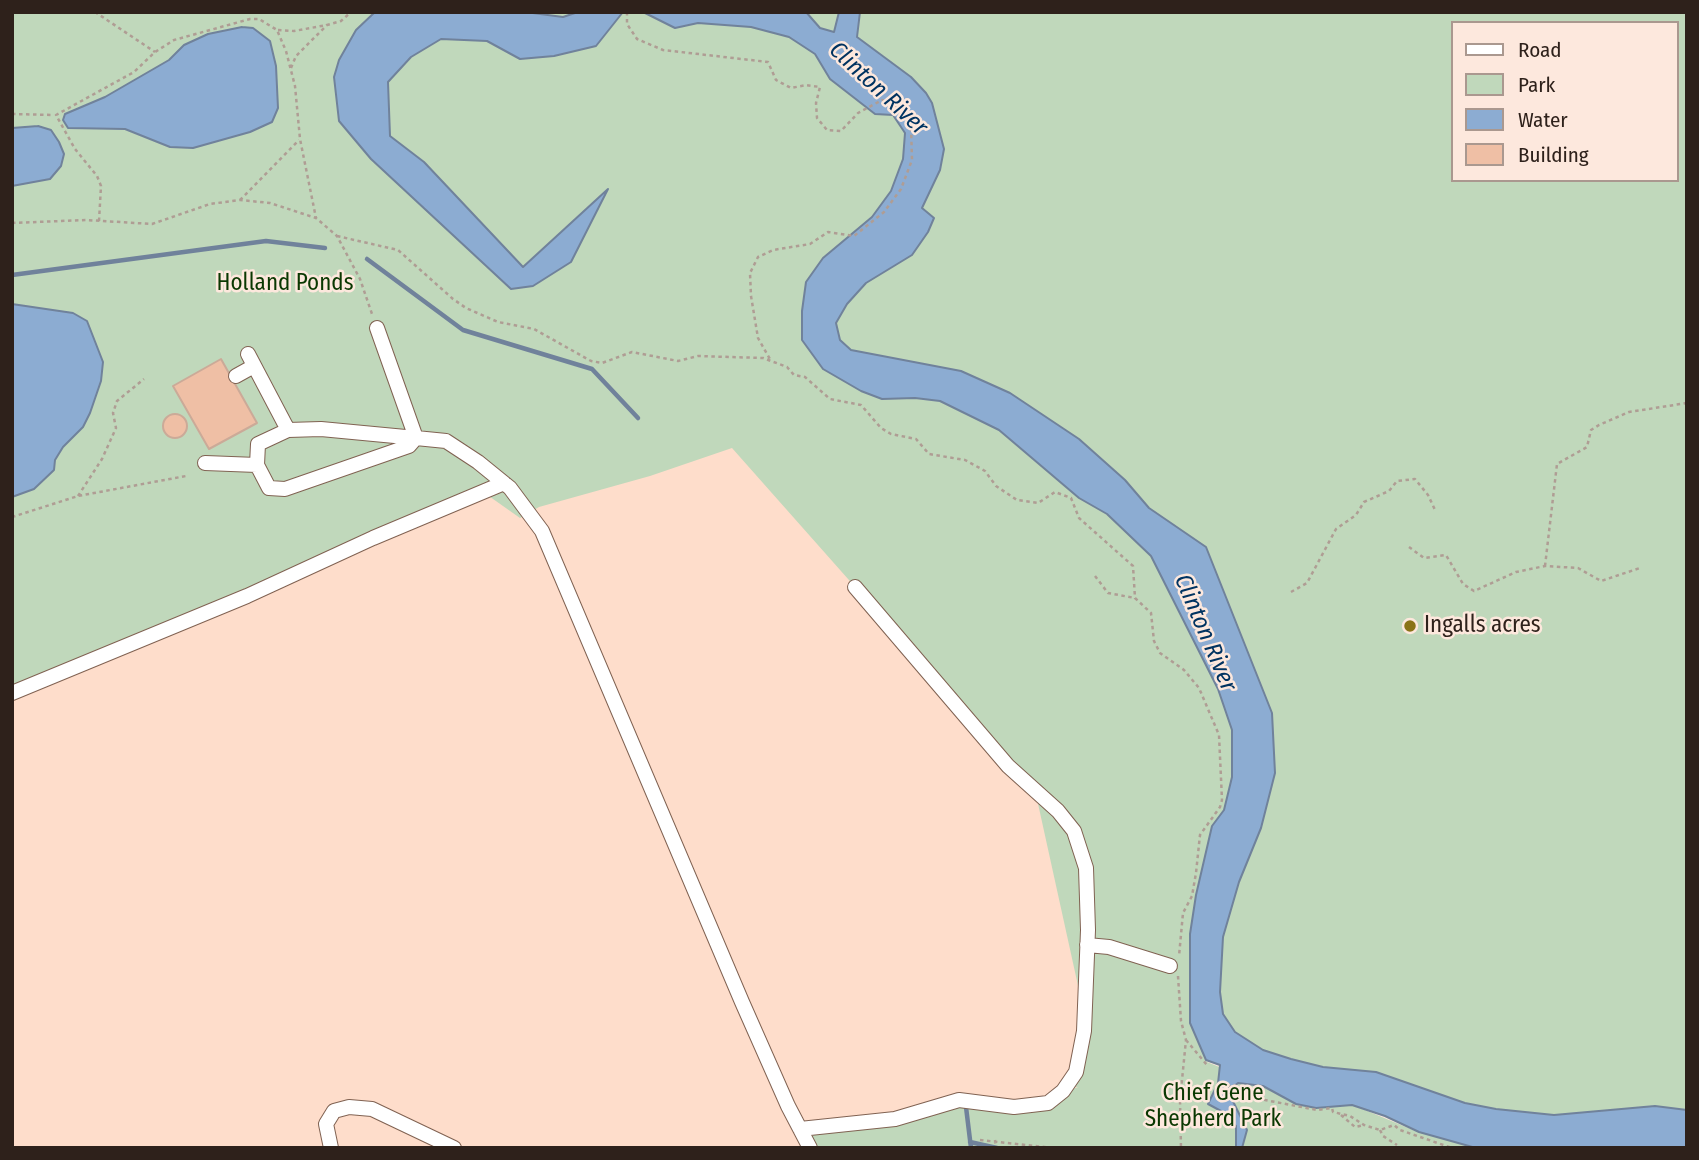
<!DOCTYPE html>
<html>
<head>
<meta charset="utf-8">
<style>
	body { margin:0 }
	#map { position:relative; width:1699px; height:1160px; overflow:hidden; background:#fde8dd; font-family:"Fira Sans Condensed",sans-serif }
	canvas { display:block }
	.frame { position:absolute; inset:0; border:14px solid #2e211b; pointer-events:none }
	.legend { position:absolute; left:1451px; top:21px; width:228px; height:161px; box-sizing:border-box; background:#fde8dd; border:2px solid #aa988f; margin:0; padding:9px 12px; list-style:none; font-size:21px; color:#2e211b }
	.legend li { display:flex; align-items:center; gap:14px; height:35px }
	.legend b { width:35px; border:2px solid #aa988f }
</style>
</head>
<body>
<div id="map">
<canvas width="1699" height="1160"></canvas>
<div class="frame"></div>
<ul class="legend">
<li><b style="height:9px;background:#fff"></b>Road</li>
<li><b style="height:19px;background:#c0d8bb"></b>Park</li>
<li><b style="height:19px;background:#8cacd2"></b>Water</li>
<li><b style="height:19px;background:#efbfa5"></b>Building</li>
</ul>
</div>
<script>
const g = document.querySelector('canvas').getContext('2d');
g.lineJoin = 'round';
function fill(path, color) { g.fillStyle = color; g.fill(path, 'evenodd'); }
const shape = rows => new Path2D(rows.map(r => 'M' + r).join(''));
function stroke(path, color, width, dash) { g.strokeStyle = color; g.lineWidth = width; g.lineCap = dash ? 'butt' : 'round'; g.setLineDash(dash || []); g.stroke(path); }
function label(font, color, halo, rows, align = 'center') {
  g.font = font + ' "Fira Sans Condensed",sans-serif'; g.lineWidth = 5; g.setLineDash([]); g.textBaseline = 'middle'; g.strokeStyle = halo; g.fillStyle = color; for (const [text, x, y, turn = 0] of rows) {
    g.save(); g.translate(x, y); g.rotate((+turn || 0) * Math.PI / 180); g.textAlign = isNaN(turn) ? turn : align; if (halo) g.strokeText(text, 0, 0); g.fillText(text, 0, 0); g.restore();
  }
}
fill(shape([
	[725,415,955,561,1179,1148,12,1148,12,686,439,506]
]), '#feddcb');
fill(shape([
	[12,12,1687,12,1687,1135,1517,1139,1277,1070,1190,1019,1207,1062,1264,1085,1297,1104,1316,1108,1353,1105,1418,1132,1479,1148,813,1148,804,1131,944,1106,1013,1110,1078,1087,1070,1087,1086,1022,1035,790,732,448,650,476,539,507,520,518,486,494,12,691],
	[1452,23,1676,23,1676,180,1452,180]
]), '#c0d8bb');
const water = shape([
	[375,12,525,12,563,17,578,12,623,12,596,46,554,56,520,59,487,41,441,39,411,57,388,82,390,136,424,162,523,267,608,189,571,262,533,286,511,289,371,159,339,121,334,77,339,60,356,30,375,12],
	[643,12,806,12,820,28,834,32,839,12,860,12,857,37,911,77,926,93,932,103,944,149,940,170,922,208,934,218,928,232,912,255,866,283,847,304,836,323,840,340,851,350,961,371,1010,393,1079,439,1125,480,1149,508,1206,547,1272,713,1275,773,1261,828,1239,882,1223,937,1220,992,1223,1014,1235,1032,1263,1050,1291,1059,1323,1067,1376,1072,1465,1103,1496,1109,1554,1115,1655,1106,1687,1110,1687,1148,1476,1148,1419,1132,1385,1116,1352,1105,1316,1108,1296,1104,1263,1086,1238,1083,1228,1091,1247,1130,1242,1148,1236,1148,1236,1126,1221,1111,1208,1104,1218,1083,1220,1065,1206,1060,1190,1023,1190,934,1196,895,1212,826,1224,810,1232,777,1232,730,1218,689,1151,556,1107,514,1079,498,999,430,940,401,915,398,882,399,861,391,823,369,802,340,802,311,806,282,823,258,872,217,891,191,903,159,905,133,893,115,875,114,830,79,815,54,789,37,751,27,698,23,675,28,643,12],
	[242,27,253,28,270,41,276,66,278,108,272,122,250,132,193,148,170,147,125,129,68,128,63,120,65,114,105,97,169,60,184,45,208,34,242,27],
	[38,126,51,130,59,142,64,154,61,166,50,179,12,186,12,128,38,126],
	[12,304,73,313,87,321,103,362,101,381,90,413,83,427,63,447,55,460,54,470,34,489,12,497,12,304]
]);
fill(water, '#8cacd2');
stroke(water, '#70829b', 2);
stroke(shape([
	[367,259,463,330,592,369,638,418],
	[12,275,266,241,325,248],
	[966,1107,971,1148],
	[970,1142,997,1148]
]), '#70829b', 4.5);
const building = shape([
	[221,359,257,423,209,449,173,386,221,359],
	'163 426a12 12 0 1 1 24 0a12 12 0 1 1-24 0Z'
]);
fill(building, '#efbfa5');
stroke(building, '#cbaa98', 2);
const minor = shape([
	[377,328,416,438,446,441,478,462,510,488,542,531,742,1002,788,1106,810,1148],
	[248,354,288,430],
	[236,376,254,366],
	[321,429,416,438,409,446,285,489,269,488,257,465,258,444,288,430,321,429],
	[205,463,257,465],
	[12,693,247,596,373,538,504,483],
	[1087,945,1109,947,1170,966],
	[800,1129,895,1119,959,1100,1014,1107,1048,1103,1063,1091,1076,1072,1084,1031,1088,930,1086,868,1074,831,1058,811,1008,766,855,587],
	[331,1148,326,1124,334,1111,349,1107,372,1109,454,1148]
]);
stroke(minor, '#806252', 16);
stroke(shape([
	[95,12,155,52],
	[627,12,627,24,637,39,663,50,768,62,776,80,791,88,806,85,820,87,816,103,817,118,827,130,841,131,858,113,882,100,896,107,911,126,912,160,901,189,884,212,854,236,828,232,810,244,773,250,758,257,750,273,751,296,758,338,771,361],
	[278,30,294,31,327,25,341,21,351,12],
	[291,68,296,56,327,25],
	[12,114,54,115],
	[240,200,299,140],
	[99,221,101,186,97,176,75,149,56,115,134,72,155,52,174,40,250,19,259,19,277,30,286,51,295,86,300,139,316,218],
	[12,223,86,220,152,224,210,204,240,200,270,203,316,218,337,236,360,279,372,314],
	[337,236,398,250,453,299,466,308,498,322,534,329,591,361,602,363,632,352,678,361,698,356,763,358,787,367,794,375,805,377,830,399,861,405,881,428,891,434,916,439,929,454,965,460,985,471,996,486,1017,500,1038,503,1055,492,1071,498,1079,518,1133,566,1135,598,1151,613,1154,641,1160,653,1184,670,1199,688,1219,735,1222,800,1220,807,1200,835,1196,873,1192,896,1183,913,1179,956],
	[78,496,102,459,116,428,113,413,117,401,144,379],
	[12,517,78,496,186,476],
	[1409,547,1424,558,1446,555,1463,584,1474,591,1516,572,1545,566,1578,568,1601,581,1640,568],
	[1545,566,1557,464,1587,447,1591,430,1599,425,1629,412,1687,403],
	[1095,576,1108,593,1135,598],
	[1291,592,1307,583,1336,529,1356,515,1364,502,1389,491,1397,481,1415,479,1428,495,1436,512],
	[1178,976,1181,1021,1186,1040,1180,1100,1181,1148],
	[1186,1040,1207,1065],
	[1238,1087,1235,1096,1232,1096,1229,1085,1245,1087,1265,1100,1317,1110,1332,1108,1333,1112,1350,1116,1364,1125,1380,1130,1394,1125,1400,1130,1452,1148],
	[1341,1115,1355,1127,1364,1125],
	[1380,1130,1383,1136,1397,1145],
	[980,1140,1054,1148],
	[995,1140,996,1148]
]), '#af9d94', 2.5, [3.5, 3.5]);
stroke(minor, '#fff', 14);
for (const [x, y, r, color] of [
	[1410,626,7,"#8a7316"]
]) { const dot = new Path2D(); dot.arc(x, y, r, 0, 2 * Math.PI); g.fillStyle = color; g.fill(dot); stroke(dot, '#fde8dd', 2.5); }
label('23px', '#0a3801', '#fde8dd', [
	["Holland Ponds",285,284],
	["Chief Gene",1213,1094],
	["Shepherd Park",1213,1120]
]);
label('23px', '#2e211b', '#fde8dd', [
	["Ingalls acres",1424,626]
], 'left');
label('italic 24px', '#003361', '#fde8dd', [
	["Clinton River",878,89,43],
	["Clinton River",1205,633,67]
]);
</script>
</body>
</html>
